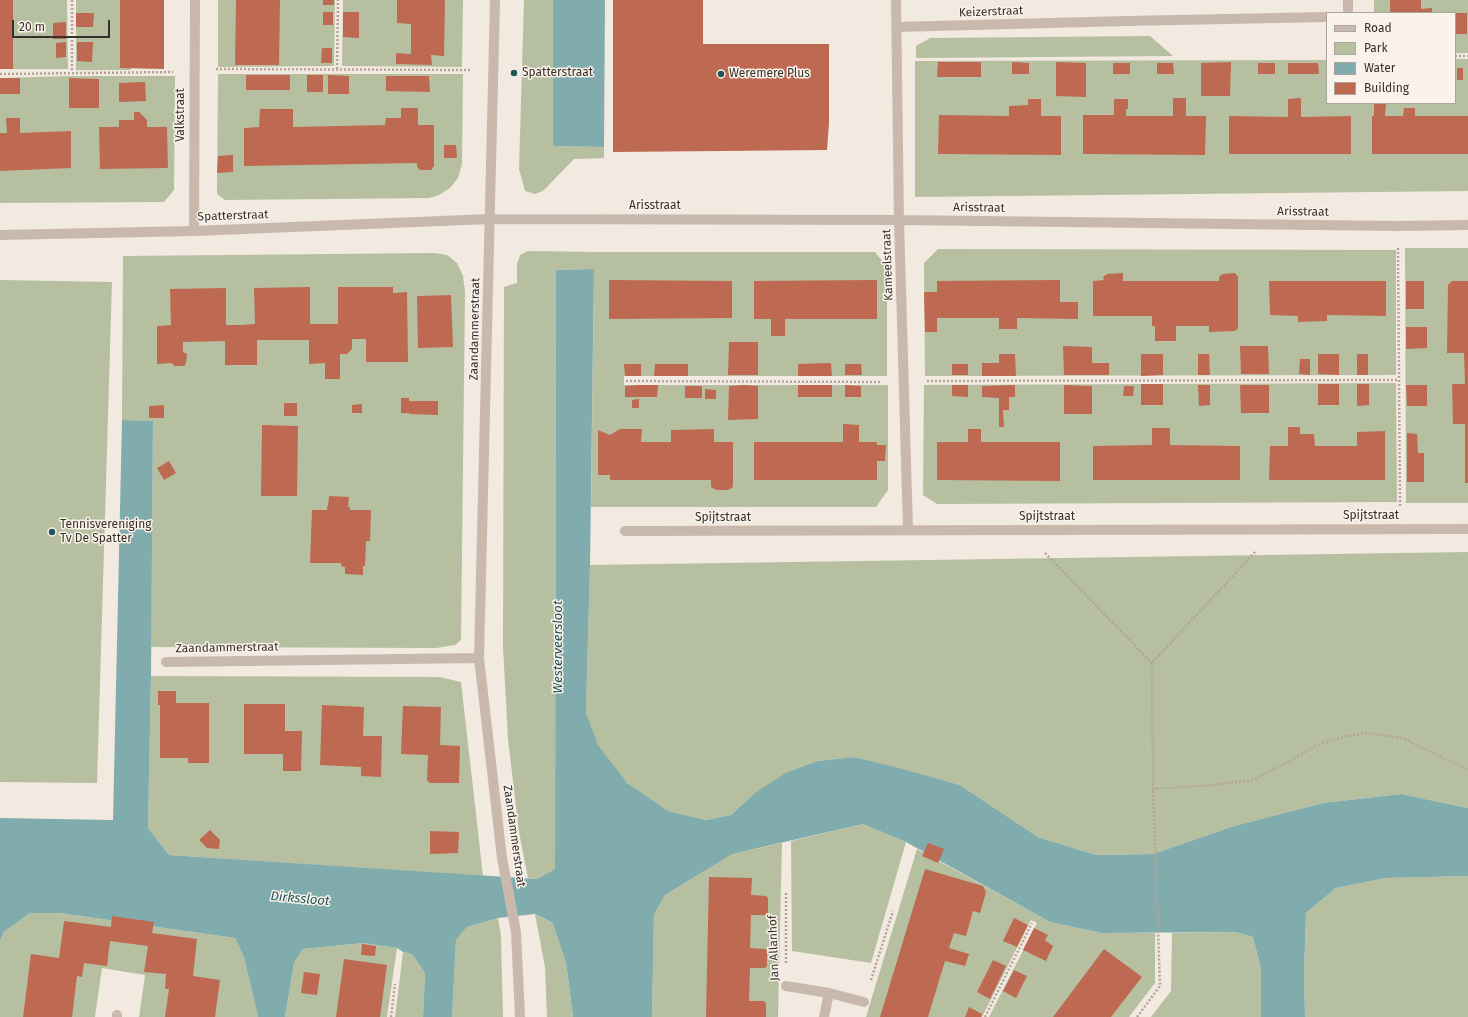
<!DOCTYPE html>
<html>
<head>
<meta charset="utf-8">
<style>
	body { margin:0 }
	#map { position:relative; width:1468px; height:1017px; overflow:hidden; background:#f2e9e0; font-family:"Fira Sans",sans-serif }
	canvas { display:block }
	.legend { position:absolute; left:1326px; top:12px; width:130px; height:92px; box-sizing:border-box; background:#f9f3ec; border:1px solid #aca49e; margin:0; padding:5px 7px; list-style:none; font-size:12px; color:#382e2a }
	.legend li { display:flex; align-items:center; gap:8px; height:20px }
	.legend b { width:20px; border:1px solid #aca49e }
	.scale { position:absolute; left:12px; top:20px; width:98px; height:18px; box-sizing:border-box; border:2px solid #382e2a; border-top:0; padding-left:5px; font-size:12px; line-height:14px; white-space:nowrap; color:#382e2a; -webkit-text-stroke:3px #f9f3ec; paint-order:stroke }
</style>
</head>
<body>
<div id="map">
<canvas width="1468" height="1017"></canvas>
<ul class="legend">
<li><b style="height:5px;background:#c9b9ac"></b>Road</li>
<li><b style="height:11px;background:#b6c0a0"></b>Park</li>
<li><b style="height:11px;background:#80acad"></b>Water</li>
<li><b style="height:11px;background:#be6951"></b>Building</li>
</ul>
<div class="scale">20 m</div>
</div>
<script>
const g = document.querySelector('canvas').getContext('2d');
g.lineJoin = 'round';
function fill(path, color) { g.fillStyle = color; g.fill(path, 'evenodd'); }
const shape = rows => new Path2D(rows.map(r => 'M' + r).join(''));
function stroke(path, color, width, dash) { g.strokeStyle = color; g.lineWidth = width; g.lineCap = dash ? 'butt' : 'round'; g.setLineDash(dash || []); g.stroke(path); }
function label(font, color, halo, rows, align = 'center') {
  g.font = font + ' "Fira Sans",sans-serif'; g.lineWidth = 3; g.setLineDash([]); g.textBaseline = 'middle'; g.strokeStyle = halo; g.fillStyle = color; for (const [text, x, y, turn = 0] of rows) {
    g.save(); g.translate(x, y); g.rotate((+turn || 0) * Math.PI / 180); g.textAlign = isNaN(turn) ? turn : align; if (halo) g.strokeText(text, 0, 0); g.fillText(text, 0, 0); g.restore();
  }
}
fill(shape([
	[0,0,67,0,68,69,0,69],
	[76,0,131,0,131,70,76,70],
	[218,0,335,0,334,66,218,67],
	[343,0,463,0,462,67,342,66],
	[524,0,553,0,553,146,604,147,604,158,574,159,543,191,535,194,525,191,519,169],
	[1374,0,1468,0,1468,53,1455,53,1455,13,1374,13],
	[1150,36,1173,56,916,58,916,46,930,38],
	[1455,59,1468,59,1468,191,915,197,915,61,1327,60,1327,103,1455,103],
	[218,74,463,74,462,164,458,178,450,188,439,195,429,198,225,200,217,194],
	[71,76,175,76,174,190,164,202,0,203,0,78],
	[1405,248,1468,248,1468,503,1406,503],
	[938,249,1396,250,1396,375,925,376,924,263],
	[528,251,596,252,875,252,887,267,887,376,624,376,624,385,888,385,888,490,876,507,591,507,594,269,556,270,555,869,537,879,528,878,519,832,508,739,503,647,504,287,517,283,517,264,520,255],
	[435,253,447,255,457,263,463,276,465,292,461,640,455,645,436,648,151,647,153,421,122,420,123,256],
	[0,280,112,282,97,783,0,782],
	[1396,383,1397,502,937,504,923,495,924,385],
	[1468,552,1468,808,1401,794,1323,803,1234,826,1153,854,1096,855,1038,837,960,785,854,757,818,761,756,792,731,815,706,820,668,811,661,806,652,806,593,751,586,713,590,565],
	[151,676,440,677,461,682,483,876,169,855,148,828],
	[863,824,906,842,871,963,792,951,791,841],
	[782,843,778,1017,652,1017,654,915,665,895,731,854],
	[917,849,1050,922,1102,933,1155,933,1155,983,1129,1017,989,1017,1037,923,1031,920,982,1017,866,1017],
	[1468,876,1468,1017,1305,1017,1304,974,1306,913,1336,888,1386,878],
	[30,913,60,913,235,938,244,957,258,1017,139,1017,145,975,102,968,95,1017,0,1017,0,941,4,932],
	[535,914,552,922,566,962,573,1017,547,1017,545,967],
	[498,918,501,936,503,1017,452,1017,456,940,467,927],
	[1235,932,1253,937,1261,969,1261,1017,1151,1017,1171,991,1172,933],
	[363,943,397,948,387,1017,285,1017,294,963,303,949],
	[403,952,412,954,425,973,423,1017,395,1017]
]), '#b6c0a0');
fill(shape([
	[553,0,605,0,604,147,553,146],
	[594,269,590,565,586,713,598,745,627,783,668,811,706,820,731,815,756,792,786,773,818,761,854,757,895,767,960,785,1038,837,1096,855,1153,854,1234,826,1323,803,1401,794,1468,808,1468,876,1386,878,1336,888,1306,913,1304,974,1305,1017,1261,1017,1261,969,1253,937,1235,932,1102,933,1050,922,906,842,863,824,732,854,665,895,654,915,652,1017,573,1017,566,962,552,922,535,914,498,918,467,927,456,940,452,1017,423,1017,425,973,412,954,403,952,397,948,363,943,303,949,294,963,285,1017,258,1017,244,957,235,938,60,913,30,913,4,932,0,941,0,818,113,820,122,420,153,421,151,676,148,828,169,855,537,879,555,869,556,270]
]), '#80acad');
fill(shape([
	[0,0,13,0,13,69,0,69],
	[120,0,164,0,164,69,120,68],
	[236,0,280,0,279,65,235,65],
	[323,0,334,0,334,5,323,5],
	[397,0,445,0,444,56,431,55,432,65,396,64,396,53,411,54,411,24,397,23],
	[613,0,703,0,703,44,829,44,829,123,827,150,613,152],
	[1390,0,1421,0,1421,9,1432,8,1432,13,1390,13],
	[323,12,333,12,333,25,323,25],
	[343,12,359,12,359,38,343,37],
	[76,13,94,13,93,27,76,27],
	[1455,13,1467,13,1467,34,1455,34],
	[66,22,66,39,53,39,53,23],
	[66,42,66,57,56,58,56,43],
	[77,42,93,42,92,62,77,61],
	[322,48,332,48,332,63,321,63],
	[938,62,981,62,981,77,937,77],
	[1012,62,1029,63,1029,74,1012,74],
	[1056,62,1086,63,1086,97,1056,96],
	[1231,62,1230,96,1201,96,1201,63],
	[1113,63,1130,63,1130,74,1113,74],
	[1157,63,1173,63,1174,74,1157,74],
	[1258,63,1275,63,1275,74,1258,74],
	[1288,63,1318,63,1319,74,1288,74],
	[1457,68,1463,68,1463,80,1457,80],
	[246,75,290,75,290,90,246,90],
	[307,75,323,75,323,92,307,92],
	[328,75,349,76,349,94,328,94],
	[386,76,429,76,430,92,386,91],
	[0,78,20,78,20,94,0,94],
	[69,78,99,79,99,108,69,108],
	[145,82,146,101,119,102,119,83],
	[1173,98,1186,98,1186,116,1206,116,1205,155,1083,154,1083,115,1114,115,1114,99,1128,99,1128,109,1126,109,1126,116,1173,116],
	[1301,98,1301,117,1351,116,1351,154,1229,154,1229,116,1288,117,1288,99],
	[1028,99,1041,99,1041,116,1061,116,1061,155,938,154,939,115,1009,116,1009,106,1028,105],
	[1374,103,1386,103,1385,116,1403,116,1404,108,1415,108,1415,116,1468,116,1468,154,1372,154,1372,116,1374,116],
	[401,108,418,108,418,125,434,125,434,166,431,170,420,170,417,167,417,163,244,166,244,128,259,127,260,109,293,109,293,127,385,125,386,118,401,118],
	[134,112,139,112,147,120,147,127,167,127,168,168,100,169,99,127,119,127,119,120,134,120],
	[6,118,20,118,20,133,71,131,71,168,0,171,0,133,7,133],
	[444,145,456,145,457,158,444,158],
	[233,155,233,172,217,173,218,156],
	[1123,273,1123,281,1219,281,1219,277,1223,274,1235,273,1238,277,1238,328,1235,331,1209,332,1209,326,1176,326,1176,341,1155,341,1155,326,1152,326,1152,316,1093,316,1093,281,1104,280,1103,277,1107,274],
	[609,280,732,281,732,318,609,319],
	[877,280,877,319,785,319,785,336,771,336,771,319,754,319,754,281],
	[1060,280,1060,302,1078,302,1078,319,1017,318,1017,329,999,329,999,318,937,318,937,332,925,332,924,292,937,292,937,281],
	[1269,281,1386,281,1386,316,1327,315,1327,321,1298,322,1298,316,1270,315],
	[1406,281,1424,281,1424,309,1406,309],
	[1452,281,1468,281,1468,483,1465,483,1465,424,1453,424,1452,384,1465,384,1464,353,1447,353,1448,285],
	[310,287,310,324,338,324,338,287,393,287,393,293,407,292,408,362,366,362,366,339,352,339,352,349,347,354,340,354,340,379,325,379,325,363,309,364,309,340,257,340,257,365,225,365,225,341,183,342,183,352,187,354,186,363,184,366,174,366,172,363,157,364,157,326,171,325,170,289,226,288,226,325,240,325,255,324,254,288],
	[451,295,453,347,418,348,417,296],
	[1406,327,1427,327,1427,348,1406,349],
	[729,342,758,342,758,375,728,375],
	[1063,346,1092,347,1092,363,1109,363,1109,375,1064,375],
	[1240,346,1268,346,1269,374,1241,374],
	[999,354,1015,354,1016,376,982,376,982,363,999,363],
	[1141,354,1163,354,1163,375,1141,376],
	[1198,354,1209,354,1210,375,1198,375],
	[1318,354,1339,354,1339,375,1318,374],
	[1357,354,1368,354,1368,375,1357,375],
	[1300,359,1310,359,1310,375,1299,374],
	[831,363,832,376,798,376,798,364],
	[624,364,641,364,641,376,625,376],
	[655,364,688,364,688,376,654,376],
	[845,364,861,364,862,375,845,375],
	[952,364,968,364,968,375,952,375],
	[1141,384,1163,384,1163,405,1141,405],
	[1318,384,1339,384,1339,405,1318,405],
	[1357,384,1369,384,1369,405,1357,406],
	[642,385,658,385,657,397,625,397,625,386],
	[743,385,758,386,758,419,728,420,729,386],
	[798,385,832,385,832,397,798,397],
	[845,385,861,386,861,397,845,397],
	[952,385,968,385,968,397,952,396],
	[1015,385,1015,397,1009,397,1009,410,1003,410,1004,427,999,427,999,398,982,397,982,386],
	[1064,385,1092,386,1092,414,1064,414],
	[1198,385,1210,385,1210,405,1199,406],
	[1240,385,1269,385,1269,413,1241,413],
	[1406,385,1427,385,1427,406,1407,406],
	[685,386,702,386,702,398,685,398],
	[1124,386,1134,386,1133,396,1123,396],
	[705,389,716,390,716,399,705,399],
	[401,398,409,398,409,401,438,401,438,415,409,414,409,413,401,413],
	[639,399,639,408,632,408,632,400],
	[284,403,297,403,297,416,284,416],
	[362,404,362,413,352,413,352,405],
	[164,405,164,418,149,418,149,406],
	[843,424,859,425,859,442,877,442,877,445,886,445,885,461,877,461,877,480,754,480,754,442,843,442],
	[262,425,298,426,297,496,261,496],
	[1288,427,1300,427,1300,434,1314,434,1315,446,1357,446,1357,432,1385,431,1385,480,1269,480,1270,446,1288,446],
	[1152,428,1170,428,1170,445,1240,446,1240,480,1093,480,1093,446,1152,445],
	[620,429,642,429,641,442,671,442,671,430,714,429,714,442,733,442,733,487,728,490,716,490,711,487,711,480,610,480,610,475,598,475,598,430,610,435],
	[968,429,981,429,981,442,1060,442,1060,481,937,480,937,442,968,442],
	[1407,433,1417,434,1418,453,1424,453,1424,482,1407,482],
	[169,461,176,473,164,480,157,468],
	[329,496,349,497,348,507,350,507,350,510,371,510,370,541,366,541,365,566,363,566,363,575,345,574,345,567,341,566,341,563,310,563,312,510,327,510,327,506,328,507],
	[158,691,176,691,176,703,209,703,209,763,188,763,188,758,160,758,160,705,158,705],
	[244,704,285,704,285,731,302,731,301,771,283,771,283,754,244,754],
	[322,705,364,707,363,736,382,736,381,777,361,776,361,767,320,765],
	[403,706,441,707,440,745,460,746,459,783,430,783,427,780,428,755,401,754],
	[210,830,220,840,219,849,207,848,199,840],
	[430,831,459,832,458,853,430,854],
	[928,843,944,849,938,863,922,856],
	[925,869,983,886,986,892,980,913,973,911,966,936,954,933,949,948,969,954,965,966,945,961,928,1017,880,1017],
	[709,877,752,878,751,895,766,896,768,898,768,913,766,915,751,915,750,948,765,949,767,951,767,966,765,968,750,968,749,1001,764,1001,766,1003,766,1017,706,1017],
	[112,916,154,922,152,933,197,939,193,976,220,980,215,1017,165,1017,169,989,165,989,166,974,144,972,148,946,110,941,107,966,84,963,82,977,77,976,72,1017,23,1017,31,954,59,958,64,921,111,927],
	[1014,918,1028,925,1017,947,1003,941],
	[1034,928,1048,935,1045,940,1053,946,1046,961,1023,950],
	[362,944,376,946,375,956,361,955],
	[1104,949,1142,977,1111,1017,1053,1017],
	[344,959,387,965,380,1017,336,1017],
	[993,960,1006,966,990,999,977,992],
	[1014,970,1027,976,1016,998,1003,991],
	[304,972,320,974,317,995,301,993],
	[969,1007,982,1014,981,1017,965,1017]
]), '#be6951');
stroke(shape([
	[72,0,72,72],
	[1455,56,1468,56],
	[216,69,471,70],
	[337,69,338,0],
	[0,74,173,72],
	[1398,248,1400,507],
	[626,381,882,382],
	[927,381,1399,380],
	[1255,552,1152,663,1153,789,1214,785,1252,780,1285,764,1317,745,1347,736,1366,733,1403,738,1468,770],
	[1045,553,1152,663],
	[786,893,786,964],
	[871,980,893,911],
	[391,1017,395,984],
	[985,1017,1032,923],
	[1137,1017,1160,986,1153,789]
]), '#b5a396', 2.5, [2, 2]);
stroke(shape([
	[495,0,479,658,502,858,516,932,520,1017],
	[896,0,899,220,908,530],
	[1348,13,1348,0],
	[896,27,1127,21,1327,17],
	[194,231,195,0],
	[0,235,194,231,490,219,899,220,1398,226,1468,225],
	[625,531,1468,529],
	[166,662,479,658],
	[786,986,829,993,864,1002],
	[117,1017,117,1015],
	[824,1017,829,993]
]), '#c9b9ac', 10);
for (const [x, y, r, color] of [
	[514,73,4,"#225457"],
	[721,74,4,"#225457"],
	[52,532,4,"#225457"]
]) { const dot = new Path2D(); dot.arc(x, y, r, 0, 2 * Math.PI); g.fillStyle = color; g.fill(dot); stroke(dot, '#f9f3ec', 1.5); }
label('12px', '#382e2a', '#f9f3ec', [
	["Keizerstraat",991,12,-2],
	["Valkstraat",181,115,-90],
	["Arisstraat",655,206],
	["Arisstraat",979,208,1],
	["Arisstraat",1303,212,1],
	["Spatterstraat",233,216,-2],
	["Kameelstraat",888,265,-92],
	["Zaandammerstraat",475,329,-89],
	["Spijtstraat",1371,516],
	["Spijtstraat",1047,517],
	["Spijtstraat",723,518],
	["Zaandammerstraat",227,648,-1],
	["Zaandammerstraat",514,836,82],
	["Jan Allanhof",774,948,-92]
]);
label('12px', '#382e2a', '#f9f3ec', [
	["Spatterstraat",522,73],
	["Weremere Plus",729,74],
	["Tennisvereniging",60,525],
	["Tv De Spatter",60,539]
], 'left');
label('italic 13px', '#225457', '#f9f3ec', [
	["Westerveersloot",558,647,-90],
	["Dirkssloot",300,899,5]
]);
</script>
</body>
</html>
